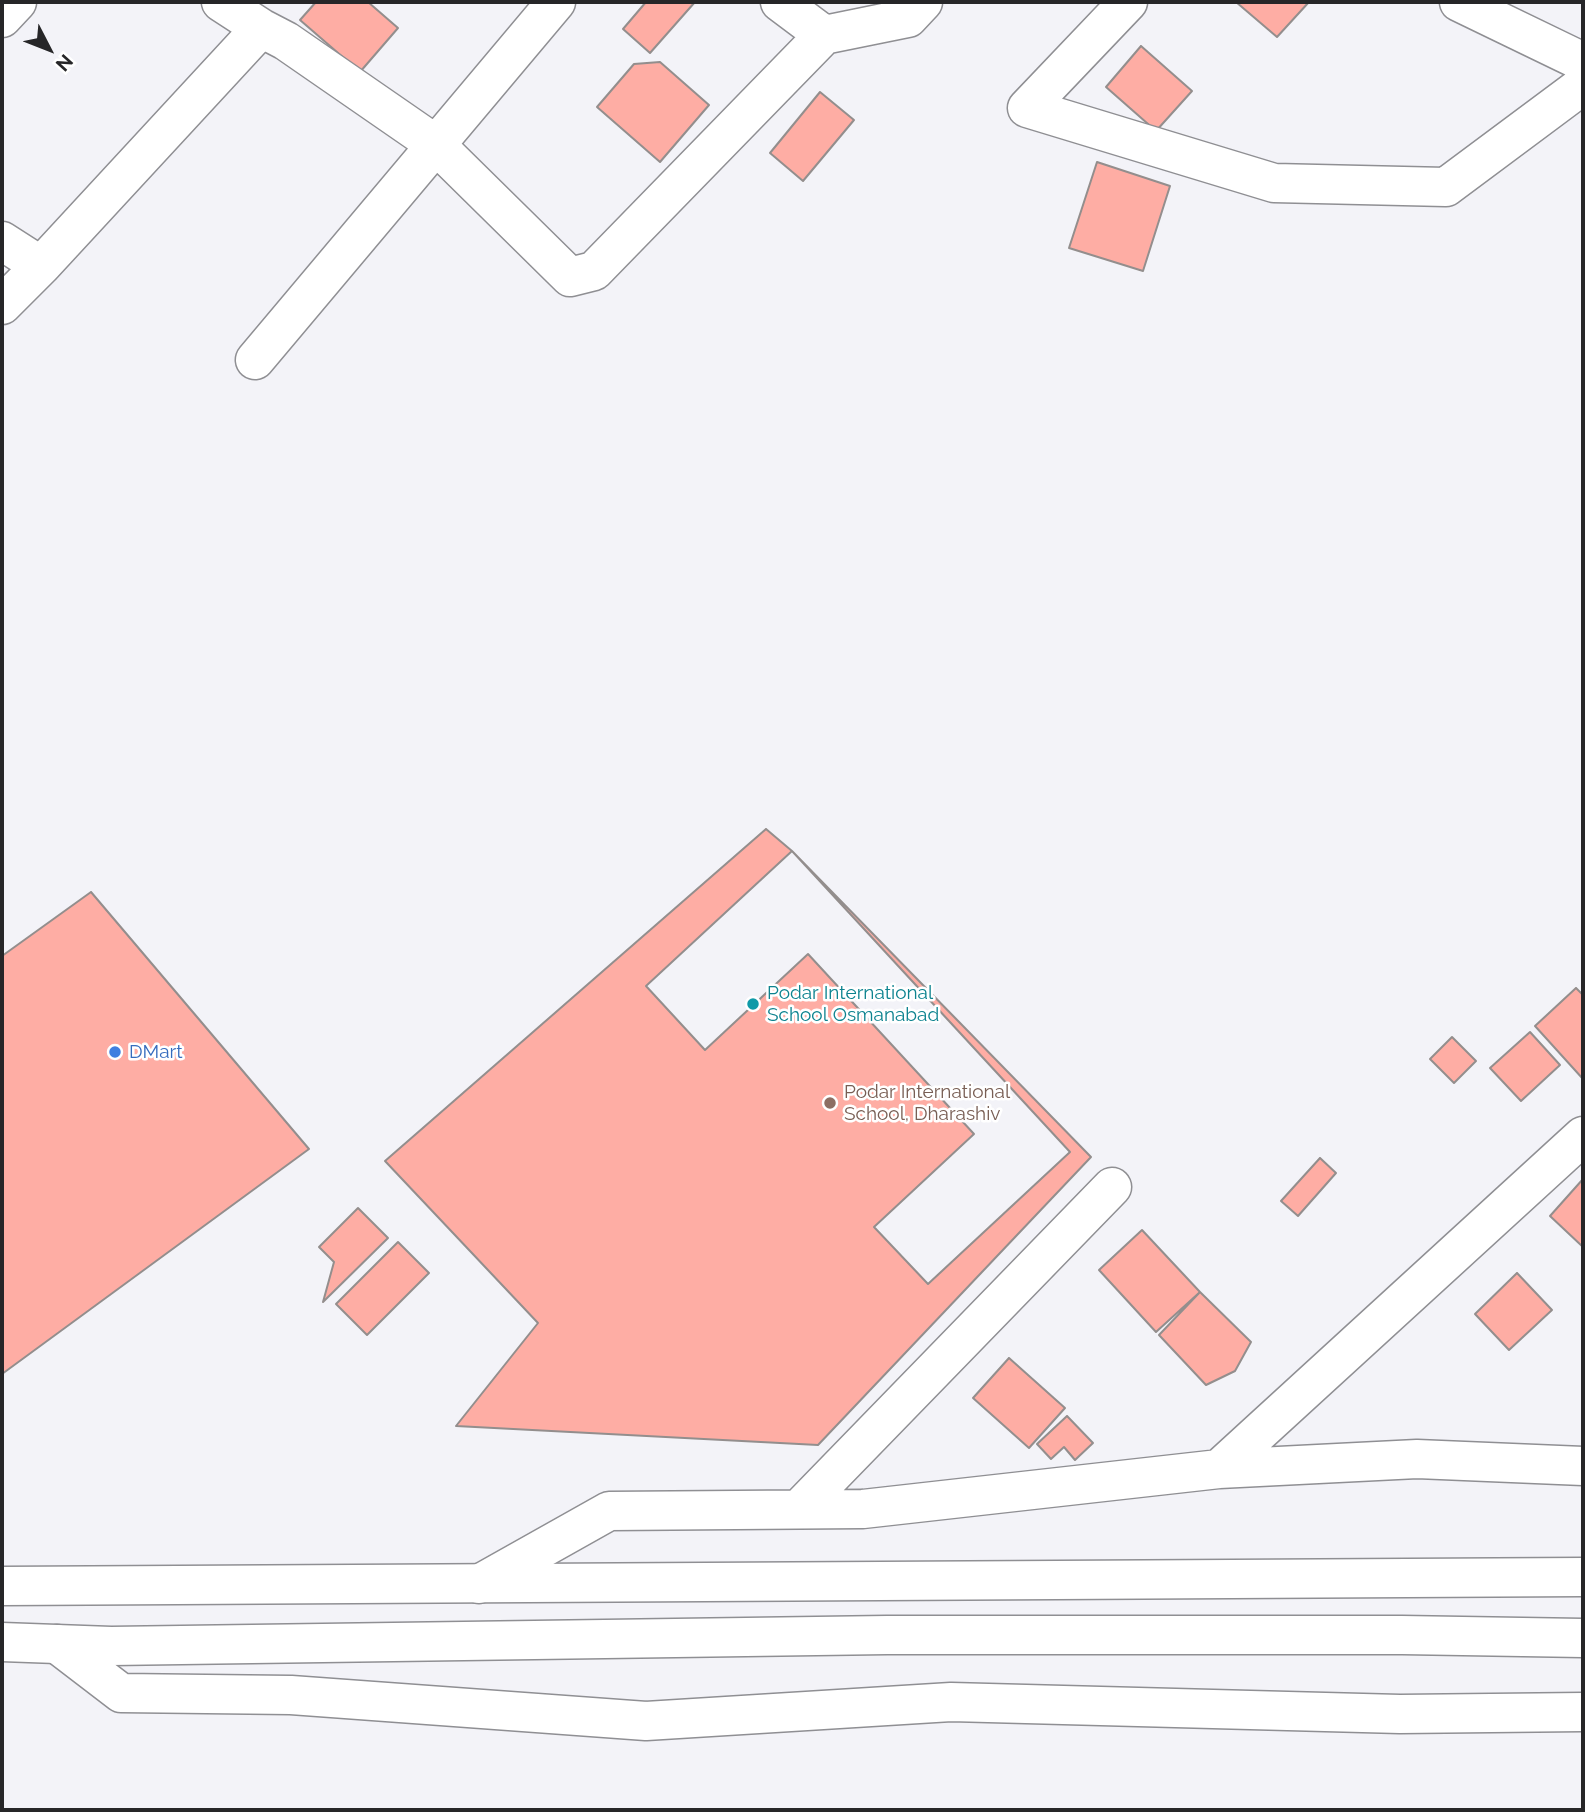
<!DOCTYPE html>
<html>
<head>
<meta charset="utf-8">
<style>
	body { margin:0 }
	#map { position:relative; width:1585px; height:1812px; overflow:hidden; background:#f3f3f8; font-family:Raleway,sans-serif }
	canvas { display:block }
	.frame { position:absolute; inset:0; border:4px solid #262628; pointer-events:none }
	.north { position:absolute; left:14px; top:14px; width:70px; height:70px; -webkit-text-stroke:5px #fff; paint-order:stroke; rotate:132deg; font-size:19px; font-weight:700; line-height:28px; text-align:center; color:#262628 }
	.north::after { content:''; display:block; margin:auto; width:24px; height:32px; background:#262628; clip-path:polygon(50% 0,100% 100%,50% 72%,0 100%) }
</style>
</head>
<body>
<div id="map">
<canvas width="1585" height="1812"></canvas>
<div class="frame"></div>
<div class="north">N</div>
</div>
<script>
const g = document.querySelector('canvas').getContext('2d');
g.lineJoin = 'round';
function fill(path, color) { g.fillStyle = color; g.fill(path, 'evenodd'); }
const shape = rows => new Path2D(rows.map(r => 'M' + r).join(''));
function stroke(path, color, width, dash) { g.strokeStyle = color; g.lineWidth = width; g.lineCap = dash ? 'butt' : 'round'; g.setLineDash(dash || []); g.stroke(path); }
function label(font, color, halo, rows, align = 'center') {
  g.font = font + ' Raleway,sans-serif'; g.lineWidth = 5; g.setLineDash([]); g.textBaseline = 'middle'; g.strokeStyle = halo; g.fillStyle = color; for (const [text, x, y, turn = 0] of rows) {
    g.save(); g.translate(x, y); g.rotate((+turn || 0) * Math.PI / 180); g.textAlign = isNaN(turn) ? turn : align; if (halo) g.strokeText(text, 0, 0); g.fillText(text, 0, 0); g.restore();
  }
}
const building = shape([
	[316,2,368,2,398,28,360,72,300,20,316,2],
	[646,2,695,2,650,53,623,29,646,2],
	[1236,2,1309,2,1277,37,1236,2],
	[1141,46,1192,91,1156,131,1106,87,1141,46],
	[660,62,709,105,660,162,597,107,634,64,660,62],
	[820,92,854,120,803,181,770,153,820,92],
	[1097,162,1170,186,1143,271,1069,248,1097,162],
	[766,829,792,851,1091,1157,818,1445,456,1426,538,1323,385,1161,766,829],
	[792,851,1070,1152,928,1284,874,1227,974,1134,808,954,705,1050,646,986,792,851],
	[91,892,309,1149,2,1374,2,956,91,892],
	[1576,988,1583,995,1583,1079,1535,1026,1576,988],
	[1530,1032,1560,1065,1521,1101,1490,1068,1530,1032],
	[1452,1037,1476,1061,1454,1083,1430,1059,1452,1037],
	[1320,1158,1336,1173,1298,1216,1281,1201,1320,1158],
	[1583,1179,1583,1247,1550,1216,1583,1179],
	[358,1208,388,1238,323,1302,334,1262,319,1247,358,1208],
	[1142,1230,1200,1292,1156,1332,1099,1270,1142,1230],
	[398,1242,429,1273,367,1335,336,1304,398,1242],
	[1517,1273,1552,1310,1509,1350,1475,1314,1517,1273],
	[1200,1292,1251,1342,1235,1371,1206,1385,1159,1335,1200,1292],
	[1009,1358,1065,1408,1029,1448,973,1398,1009,1358],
	[1067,1416,1093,1443,1075,1460,1064,1447,1051,1459,1037,1444,1067,1416]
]);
fill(building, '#feada4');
stroke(building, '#938e8d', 2);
const minor = shape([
	[221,2,261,28,286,41,435,144,570,277,594,271,824,35,908,18,923,2],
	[780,2,824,35],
	[1128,2,1027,108,1274,183,1446,187,1583,85],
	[1459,2,1583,62],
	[2,18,17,2],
	[2,241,41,266],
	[2,305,41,266,261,28],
	[255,360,556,2],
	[1219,1469,1583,1136],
	[799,1509,1112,1187],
	[479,1584,609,1511,863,1509,1219,1469,1417,1459,1583,1466],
	[57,1644,121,1693,291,1695,646,1721,951,1702,1400,1714,1583,1712]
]);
const highway = shape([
	[2,1586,1583,1577],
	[2,1642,111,1646,887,1635,1402,1635,1583,1638]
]);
stroke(minor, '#8f8f93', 41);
stroke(highway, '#8f8f93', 41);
stroke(minor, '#fff', 38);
stroke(highway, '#fff', 38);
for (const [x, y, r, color] of [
	[753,1004,7,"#0f9aa8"],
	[115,1052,7,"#3f7fe0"],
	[830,1103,7,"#8d6e63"]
]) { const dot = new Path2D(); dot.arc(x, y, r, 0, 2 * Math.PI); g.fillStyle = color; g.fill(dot); stroke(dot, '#fff', 2.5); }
label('19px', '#0d838f', '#fff', [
	["Podar International",767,993],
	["School Osmanabad",767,1015]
], 'left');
label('19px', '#366cbe', '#fff', [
	["DMart",129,1052]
], 'left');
label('19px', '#785e54', '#fff', [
	["Podar International",844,1092],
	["School, Dharashiv",844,1114]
], 'left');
</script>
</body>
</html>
